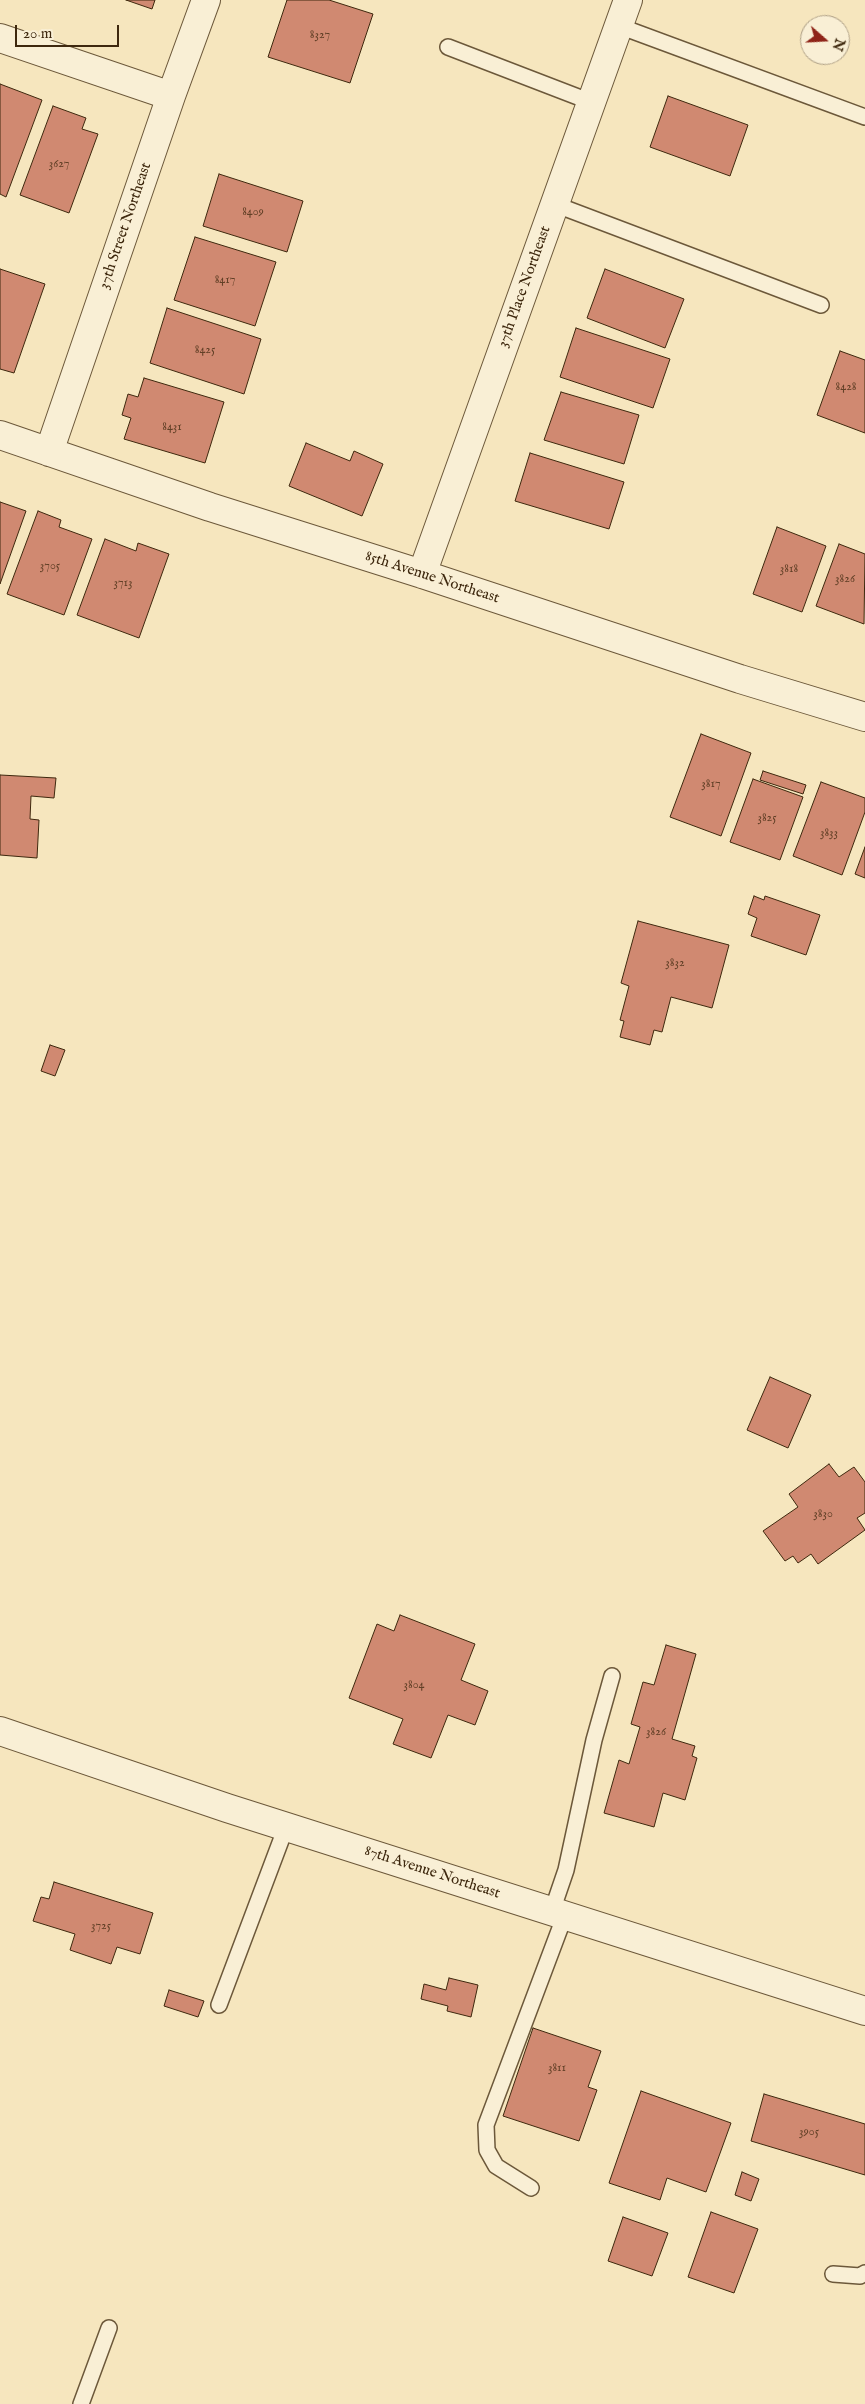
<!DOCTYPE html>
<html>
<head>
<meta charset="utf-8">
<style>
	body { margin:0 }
	#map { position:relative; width:865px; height:2404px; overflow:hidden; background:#f6e6be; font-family:"IM FELL English",serif }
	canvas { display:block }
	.north { position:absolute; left:800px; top:15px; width:50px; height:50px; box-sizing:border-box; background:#f9efd5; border:1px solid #ae9f85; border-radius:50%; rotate:109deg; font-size:14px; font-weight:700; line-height:20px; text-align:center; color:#3e280e }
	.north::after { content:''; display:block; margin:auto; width:18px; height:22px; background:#8f2418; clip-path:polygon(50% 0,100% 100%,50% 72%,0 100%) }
	.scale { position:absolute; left:15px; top:25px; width:104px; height:22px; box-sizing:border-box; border:2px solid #3e280e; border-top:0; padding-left:6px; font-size:15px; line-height:18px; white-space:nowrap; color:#3e280e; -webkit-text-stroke:4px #f9efd5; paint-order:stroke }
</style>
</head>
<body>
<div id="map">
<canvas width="865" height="2404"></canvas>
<div class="north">N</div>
<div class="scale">20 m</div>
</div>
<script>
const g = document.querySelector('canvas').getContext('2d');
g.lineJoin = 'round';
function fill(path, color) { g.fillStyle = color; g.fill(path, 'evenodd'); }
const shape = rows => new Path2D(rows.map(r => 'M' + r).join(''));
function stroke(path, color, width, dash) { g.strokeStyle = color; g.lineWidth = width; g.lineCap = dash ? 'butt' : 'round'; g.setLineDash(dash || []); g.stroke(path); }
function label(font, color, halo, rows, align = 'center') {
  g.font = font + ' "IM FELL English",serif'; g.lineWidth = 4; g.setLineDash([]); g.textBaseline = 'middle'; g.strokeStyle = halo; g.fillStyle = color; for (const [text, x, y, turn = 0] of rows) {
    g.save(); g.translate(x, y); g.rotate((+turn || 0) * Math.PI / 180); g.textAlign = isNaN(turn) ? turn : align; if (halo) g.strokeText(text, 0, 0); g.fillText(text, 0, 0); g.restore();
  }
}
const building = shape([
	[126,0,155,0,152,9,126,0],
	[287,0,329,0,373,14,350,83,268,57,287,0],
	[0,84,42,100,6,197,0,194,0,84],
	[668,96,748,125,730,176,650,147,668,96],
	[53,106,86,118,82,129,98,134,69,213,20,195,53,106],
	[219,174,303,201,287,252,203,226,219,174],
	[195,237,276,262,255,326,174,300,195,237],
	[0,269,45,284,14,373,0,369,0,269],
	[605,269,684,299,665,348,587,318,605,269],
	[167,308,261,339,244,394,150,363,167,308],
	[576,328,670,359,653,408,560,377,576,328],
	[840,351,865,360,865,433,817,415,840,351],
	[144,378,224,402,205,463,124,439,131,418,122,415,128,394,138,397,144,378],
	[561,392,639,415,624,464,544,440,561,392],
	[306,443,350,461,354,451,383,464,362,516,289,486,306,443],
	[530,453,624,482,609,529,515,501,530,453],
	[0,502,26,511,0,584,0,502],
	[38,511,61,520,59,527,92,539,64,615,7,594,38,511],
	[777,527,826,546,802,612,753,594,777,527],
	[105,539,136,551,138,543,169,554,139,638,77,615,105,539],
	[839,544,865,554,864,624,816,606,839,544],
	[701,734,751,753,721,836,670,817,701,734],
	[763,771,806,785,803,794,760,780,763,771],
	[0,775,56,778,54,798,31,796,30,819,39,820,37,858,0,855,0,775],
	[753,779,803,797,780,860,730,842,753,779],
	[821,782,865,798,865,812,842,875,793,856,821,782],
	[865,847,865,878,855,874,865,847],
	[754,896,764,900,765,896,820,915,806,955,751,936,757,918,748,914,754,896],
	[638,921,729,945,712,1008,671,997,662,1032,654,1030,650,1045,620,1037,624,1021,620,1020,629,986,621,983,638,921],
	[50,1045,65,1050,55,1076,41,1071,50,1045],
	[770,1377,811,1395,788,1448,747,1430,770,1377],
	[829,1464,839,1477,854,1467,865,1482,865,1513,857,1518,865,1530,818,1564,811,1554,798,1563,793,1556,785,1561,763,1531,798,1507,789,1494,829,1464],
	[400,1615,475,1644,461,1680,488,1691,475,1725,448,1715,431,1758,393,1744,403,1719,349,1698,377,1624,394,1631,400,1615],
	[666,1645,696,1654,672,1739,695,1746,692,1756,697,1758,685,1800,663,1793,654,1827,604,1813,619,1760,629,1764,640,1727,631,1724,643,1682,654,1685,666,1645],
	[54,1882,153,1913,140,1954,117,1947,111,1964,70,1950,75,1934,33,1921,41,1897,49,1899,54,1882],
	[449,1978,478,1985,471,2017,447,2011,448,2006,421,1999,424,1984,446,1990,449,1978],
	[169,1990,204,2001,198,2017,164,2006,169,1990],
	[533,2028,601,2051,588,2087,597,2090,579,2141,503,2116,533,2028],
	[641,2091,731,2123,706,2192,667,2178,660,2200,609,2183,641,2091],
	[764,2094,865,2124,865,2175,751,2141,764,2094],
	[742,2172,759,2179,751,2201,735,2195,742,2172],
	[711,2212,758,2229,734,2293,688,2277,711,2212],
	[623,2217,668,2233,652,2276,608,2261,623,2217]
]);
fill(building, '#d08971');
stroke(building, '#3e280e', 1);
const service = shape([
	[619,26,865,117],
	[448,47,591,102],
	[554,204,821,305],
	[552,1911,566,1870,594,1740,612,1676],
	[219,2005,286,1827],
	[531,2188,496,2166,487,2150,486,2125,565,1915],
	[833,2274,860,2276,865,2273],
	[81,2404,109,2328]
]);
const minor = shape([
	[0,38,171,96],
	[0,435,210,507,422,574,740,679,865,717],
	[49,452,171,96,206,0],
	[422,574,628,0],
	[0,1731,227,1808,865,2011]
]);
stroke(service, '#6c583a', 18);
stroke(minor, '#6c583a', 30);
stroke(service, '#f9efd5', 15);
stroke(minor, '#f9efd5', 28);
label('12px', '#624027', null, [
	["8327",320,36],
	["3627",59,165],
	["8409",253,213],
	["8417",225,281],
	["8425",205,351],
	["8428",846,388],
	["8431",172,428],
	["3705",50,567],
	["3818",789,570],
	["3826",845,580],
	["3713",123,584],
	["3817",711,785],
	["3825",767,819],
	["3833",829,834],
	["3832",675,964],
	["3830",823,1515],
	["3804",414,1686],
	["3826",656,1733],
	["3725",101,1927],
	["3811",557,2069],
	["3905",809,2133]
]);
label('15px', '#3e280e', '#f9efd5', [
	["37th Street Northeast",126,226,-71],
	["37th Place Northeast",525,287,-70],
	["85th Avenue Northeast",432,578,18],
	["87th Avenue Northeast",432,1873,18]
]);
</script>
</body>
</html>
